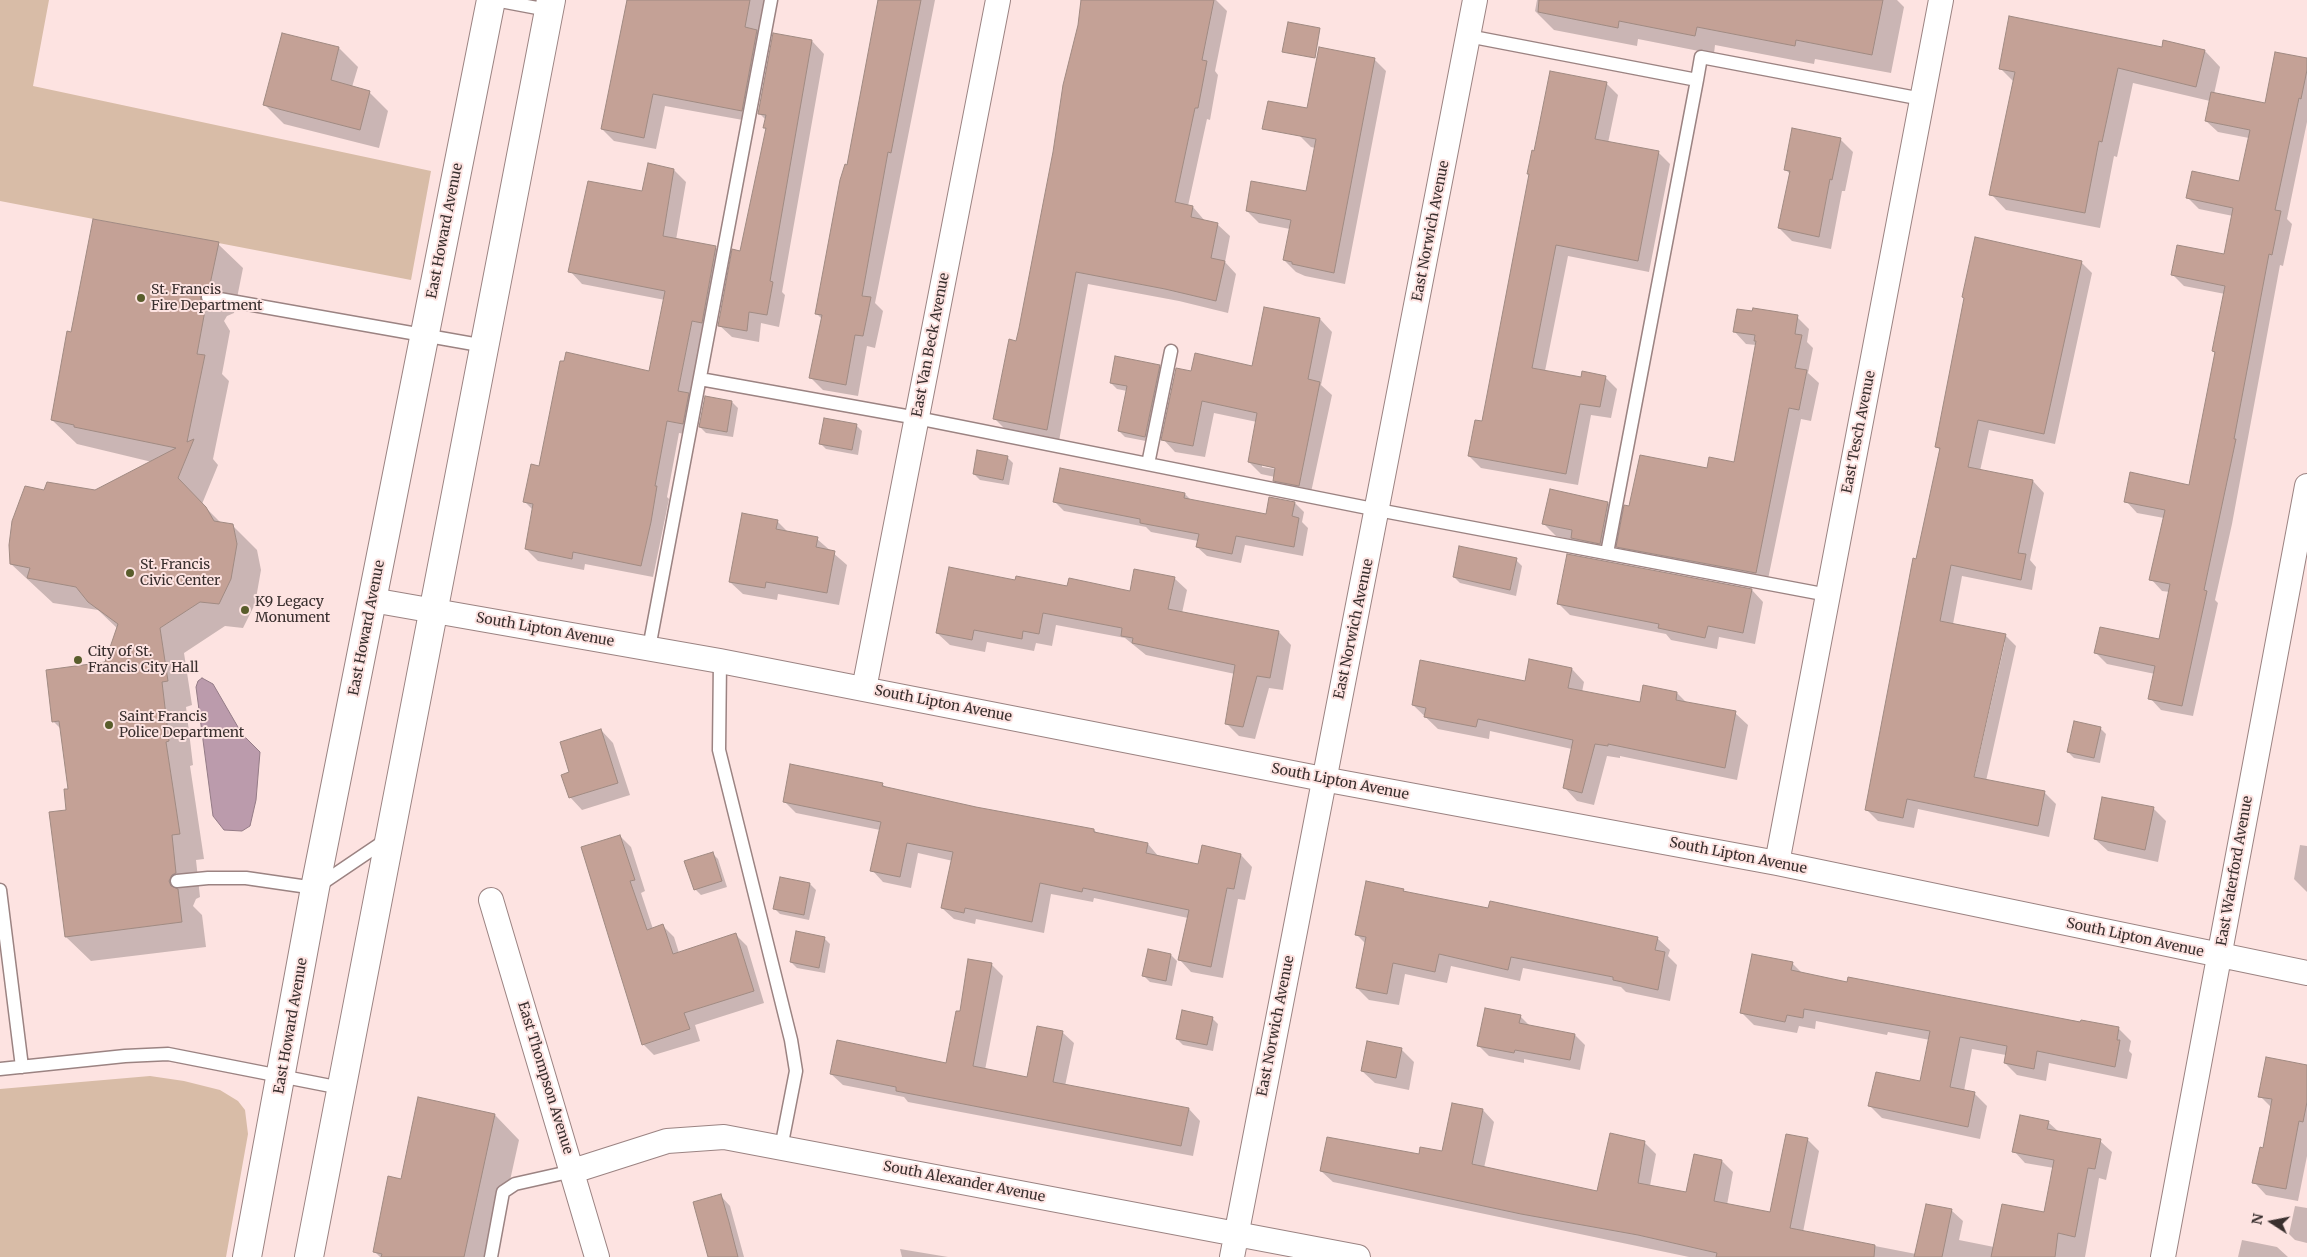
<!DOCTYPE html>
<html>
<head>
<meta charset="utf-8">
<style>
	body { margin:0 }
	#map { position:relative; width:2307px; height:1257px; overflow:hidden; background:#fde3e1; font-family:Merriweather,serif }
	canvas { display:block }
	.north { position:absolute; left:2247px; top:1197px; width:50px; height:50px; -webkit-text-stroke:4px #fde3e1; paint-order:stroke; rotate:281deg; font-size:14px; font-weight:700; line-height:20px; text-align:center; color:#392f2e }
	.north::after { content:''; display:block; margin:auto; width:18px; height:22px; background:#392f2e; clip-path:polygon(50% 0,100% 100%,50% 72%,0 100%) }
</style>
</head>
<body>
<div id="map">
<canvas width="2307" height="1257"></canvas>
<div class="north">N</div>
</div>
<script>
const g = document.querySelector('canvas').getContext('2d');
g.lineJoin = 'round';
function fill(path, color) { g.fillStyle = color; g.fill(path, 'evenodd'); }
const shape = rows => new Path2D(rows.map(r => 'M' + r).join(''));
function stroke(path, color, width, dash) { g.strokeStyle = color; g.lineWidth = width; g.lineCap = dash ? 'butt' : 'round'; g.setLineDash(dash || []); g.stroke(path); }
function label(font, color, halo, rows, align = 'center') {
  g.font = font + ' Merriweather,serif'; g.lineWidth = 4; g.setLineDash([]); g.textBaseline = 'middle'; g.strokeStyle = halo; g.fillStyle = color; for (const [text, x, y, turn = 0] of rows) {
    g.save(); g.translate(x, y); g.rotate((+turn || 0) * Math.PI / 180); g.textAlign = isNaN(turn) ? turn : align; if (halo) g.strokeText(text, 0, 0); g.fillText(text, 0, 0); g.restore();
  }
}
fill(shape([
	[0,0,49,0,33,86,431,171,411,280,0,201],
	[150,1076,184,1081,220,1090,238,1101,245,1110,248,1134,226,1257,0,1257,0,1089]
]), '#d8bca7');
const water = shape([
	[202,678,213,684,242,734,260,752,256,800,250,826,242,831,224,830,213,816,196,687,198,681,202,678]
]);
fill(water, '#bb9bac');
stroke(water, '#947b86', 1);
fill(shape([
	[627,0,764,0,758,32,769,43,754,122,665,106,656,149,614,141,602,129],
	[879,0,935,0,875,303,883,311,875,348,867,346,858,396,823,390,811,378,822,319,816,313,848,166],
	[1083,0,1216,0,1227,11,1215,71,1218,75,1210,120,1207,119,1188,206,1193,207,1205,221,1217,224,1230,236,1225,262,1236,274,1228,313,1179,301,1088,284,1059,441,1007,431,995,419,1017,342],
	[1537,0,1897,0,1904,7,1891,73,1815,59,1814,64,1715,45,1714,54,1638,39,1637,46,1554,30,1535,11],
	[283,34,339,48,358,67,352,87,369,92,388,111,379,148,284,124,265,105],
	[774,34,812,41,824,54,782,292,785,295,779,327,761,323,759,342,732,337,719,325,741,252,767,130,764,128,766,120,759,113],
	[2162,49,2205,51,2220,67,2214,94,2266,104,2307,60,2307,122,2287,219,2292,224,2283,266,2280,265,2232,524,2215,600,2218,603,2193,716,2161,710,2150,698,2155,674,2107,664,2096,653,2160,640,2170,592,2162,591,2151,579,2164,518,2137,513,2126,501,2190,486,2216,354,2213,351,2225,294,2184,286,2173,275,2225,256,2233,216,2199,209,2188,198,2240,182,2249,138,2218,132,2206,121,2210,101,2133,83,2117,157,2114,156,2100,228,2006,210,1991,194,2014,82,2000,68],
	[1374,59,1386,71,1345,284,1305,276,1296,272,1284,260,1290,229,1259,223,1247,211,1307,193,1315,148,1311,147,1299,135,1308,110],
	[1606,83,1618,95,1608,143,1658,152,1670,164,1649,272,1568,256,1545,371,1582,378,1605,377,1617,389,1611,418,1591,415,1578,485,1481,468,1469,456,1483,422,1530,175,1528,173,1535,152],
	[1840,139,1853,152,1845,191,1842,191,1831,249,1792,241,1779,228,1790,174,1785,169],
	[674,170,686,182,676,240,716,248,728,260,695,436,679,433,667,497,669,499,653,577,585,564,584,570,538,561,526,549,533,510,525,502,540,467,650,373,665,300,582,284,570,271,643,193],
	[218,244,243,268,234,313,227,316,224,321,230,331,222,374,229,381,213,459,218,465,202,504,222,524,232,525,257,550,261,570,255,604,243,628,225,626,184,653,192,705,186,707,193,765,190,766,204,859,196,860,200,897,196,899,193,906,202,915,206,947,91,961,66,937,69,790,62,730,53,721,105,664,118,629,98,610,53,603,11,564,45,491,95,492,152,462,77,444,52,420,72,334],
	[2081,262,2092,273,2055,444,1989,430,1980,471,2033,481,2044,493,2030,560,2036,567,2032,590,1962,576,1953,624,2005,635,2016,646,1986,781,2045,793,2056,804,2049,837,1918,809,1914,828,1878,821,1867,810,1940,450,1937,447],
	[2003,642,2005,642,1973,783,1971,783],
	[1797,317,1809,329,1807,342,1813,348,1808,373,1819,383,1811,421,1801,419,1767,584,1630,558,1618,546,1630,508,1708,469,1735,463,1756,345,1746,344,1734,331],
	[1320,319,1332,332,1321,385,1332,395,1310,497,1286,492,1274,480,1275,477,1261,474,1249,462,1257,422,1214,413,1205,457,1175,452,1163,439,1192,372,1252,367],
	[1262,464,1281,468,1281,470,1262,467],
	[1159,366,1165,372,1151,442,1125,437,1119,431,1127,391,1117,389,1111,383],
	[732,402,738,408,733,437,706,433,700,427],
	[856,425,862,431,858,455,826,449,820,443],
	[1007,457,1013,463,1009,485,980,480,974,474],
	[1550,491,1608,503,1620,516,1613,556,1585,550,1574,540,1556,536,1544,524],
	[1185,494,1192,501,1267,516,1295,503,1304,512,1302,522,1308,528,1303,556,1245,545,1241,563,1207,556,1197,547,1198,541,1151,532,1146,527,1064,511,1055,502],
	[777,521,789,533,817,539,847,565,839,605,778,594,777,600,743,594,730,582],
	[1568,555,1752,590,1763,602,1755,644,1719,637,1717,649,1671,640,1666,634,1570,615,1558,603],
	[1516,560,1522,566,1516,596,1460,583,1454,577],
	[1174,578,1187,590,1182,613,1279,632,1291,645,1283,690,1269,688,1255,739,1239,736,1226,723,1235,674,1146,655,1125,638,1056,625,1052,646,1036,643,1034,651,987,642,985,652,950,645,937,633,1016,581,1131,592],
	[1572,669,1584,682,1582,692,1641,704,1677,693,1687,703,1735,713,1748,725,1737,780,1620,756,1620,758,1607,756,1594,805,1577,801,1565,788,1572,749,1490,731,1489,739,1438,729,1413,705,1526,682],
	[2100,728,2106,734,2100,763,2074,758,2068,752],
	[601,730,613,743,630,795,582,810,570,797,571,773],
	[882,784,887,788,976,808,1094,830,1098,834,1148,844,1159,857,1199,866,1241,855,1252,867,1245,900,1238,899,1223,978,1191,972,1180,960,1188,918,1094,898,1093,902,1051,894,1044,933,976,919,975,924,954,919,942,908,953,861,918,853,911,888,883,882,872,870,880,830,796,813,784,801],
	[2153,808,2166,821,2158,862,2108,851,2095,839],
	[620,836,631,847,645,891,641,893,653,929,663,926,674,937,679,953,736,935,747,946,764,1003,695,1025,700,1041,654,1055,643,1044],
	[2300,845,2307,846,2307,892,2294,879],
	[712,853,718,859,727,887,701,895,695,889],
	[810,884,816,890,809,920,780,914,774,908],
	[1403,890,1407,893,1489,910,1657,938,1670,950,1668,956,1677,965,1670,1001,1626,992,1621,987,1523,968,1520,981,1451,966,1447,983,1405,974,1399,1005,1369,1000,1357,988,1366,944,1357,935],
	[824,938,830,944,825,973,797,968,791,962],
	[1171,955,1177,961,1172,986,1150,982,1144,976],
	[969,961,992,965,1003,976,985,1070,1028,1078,1062,1032,1074,1043,1065,1086,1189,1109,1200,1121,1193,1156,908,1102,904,1097,843,1085,831,1074,947,1064,961,1013],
	[1792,963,1803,974,1848,983,2118,1028,2131,1041,2129,1051,2132,1054,2127,1079,2049,1063,2046,1081,2017,1075,2005,1063,2006,1055,1972,1049,1964,1091,1975,1094,1987,1106,1980,1139,1882,1118,1870,1106,1921,1082,1930,1040,1888,1032,1887,1035,1816,1021,1815,1029,1799,1026,1797,1033,1754,1025,1742,1013],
	[1520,1016,1530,1026,1575,1035,1585,1045,1580,1070,1524,1059,1524,1063,1489,1056,1479,1046],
	[1212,1018,1218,1024,1213,1051,1183,1045,1177,1039],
	[1402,1050,1414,1062,1409,1090,1375,1083,1362,1071],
	[2307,1067,2307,1156,2298,1201,2266,1195,2254,1182,2264,1149,2272,1108,2260,1096],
	[1483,1110,1494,1122,1484,1168,1598,1192,1644,1142,1656,1154,1650,1186,1687,1194,1722,1161,1733,1172,1727,1205,1771,1213,1807,1139,1819,1151,1803,1232,1916,1254,1951,1210,1963,1221,1959,1240,1994,1247,2045,1214,2054,1168,2025,1163,2014,1151,2048,1122,2059,1132,2100,1141,2112,1152,2106,1180,2099,1178,2085,1257,1689,1257,1333,1182,1321,1171,1443,1153],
	[495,1115,519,1140,493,1257,380,1257,374,1251,402,1180],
	[720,1195,730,1206,744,1257,708,1257],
	[2295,1206,2307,1208,2307,1243,2295,1240,2289,1234],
	[2242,1240,2277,1247,2288,1257,2238,1257],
	[900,1249,948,1257,902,1257]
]), '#0003');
const building = shape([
	[627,0,750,0,745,27,757,30,742,111,653,94,644,138,601,129,627,0],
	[878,0,921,0,891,153,888,152,862,296,871,297,863,336,855,335,846,385,809,378,822,315,815,314,840,180,845,164,847,165,878,0],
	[1081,0,1214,0,1202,60,1207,61,1198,108,1195,108,1175,202,1193,206,1191,217,1218,223,1211,258,1225,261,1216,301,1165,289,1076,272,1047,430,993,419,1009,339,1016,341,1019,328,1053,152,1063,85,1078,25,1081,0],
	[1539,0,1883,0,1872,55,1796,40,1795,46,1697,27,1695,36,1619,21,1618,28,1538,12,1539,0],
	[2009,16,2162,47,2163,40,2205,50,2196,87,2118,68,2102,142,2099,141,2085,213,1989,195,2015,72,1999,69,2009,16],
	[1288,22,1320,28,1315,58,1282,52,1288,22],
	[282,33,339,47,331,80,370,91,360,130,263,105,282,33],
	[773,33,812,40,770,281,773,282,767,315,749,312,747,331,718,326,732,249,740,251,766,128,763,128,766,115,758,114,773,33],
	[1319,47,1375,58,1334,273,1292,264,1292,262,1283,260,1291,220,1246,211,1251,181,1306,191,1316,139,1262,129,1268,101,1307,108,1319,47],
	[2275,52,2307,58,2307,70,2301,99,2299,98,2275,210,2281,211,2272,255,2269,254,2234,439,2236,439,2204,590,2207,591,2182,706,2148,699,2155,666,2094,653,2100,627,2159,639,2170,584,2149,580,2165,510,2124,502,2130,472,2189,485,2215,352,2212,351,2225,286,2171,275,2177,245,2224,254,2233,208,2186,198,2192,171,2239,181,2250,130,2205,121,2211,92,2265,103,2275,52],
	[1550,71,1607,82,1595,139,1659,151,1638,261,1556,245,1532,368,1581,377,1582,371,1606,376,1600,407,1580,404,1566,474,1468,456,1475,420,1482,421,1529,174,1527,174,1532,150,1534,151,1550,71],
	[1792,128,1841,138,1832,180,1830,179,1819,237,1778,228,1790,171,1784,170,1792,128],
	[648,163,674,169,663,236,716,246,702,323,692,321,678,391,689,393,683,424,667,421,655,486,657,486,651,522,641,566,573,552,572,559,525,549,533,504,523,502,531,464,539,466,560,361,564,361,566,352,649,371,665,291,568,272,588,181,642,191,648,163],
	[93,219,219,242,209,289,202,291,200,296,202,303,206,305,197,354,205,355,187,442,194,439,178,478,206,507,214,521,233,524,237,544,231,579,219,604,200,602,160,628,168,681,162,682,169,741,166,742,180,834,172,835,176,873,172,875,169,881,171,886,178,889,182,922,65,937,49,812,66,810,64,789,68,789,59,721,52,722,46,670,105,662,118,624,88,602,76,587,27,578,30,568,10,564,9,545,12,521,25,486,44,490,47,482,95,490,176,448,74,427,74,425,51,420,67,331,71,332,93,219],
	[1975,237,2082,261,2044,434,1978,420,1968,467,2033,480,2018,553,2026,554,2021,580,1951,565,1940,621,2006,634,1974,777,2045,791,2038,826,1907,799,1903,818,1865,810,1913,558,1916,559,1940,448,1935,447,1964,298,1962,297,1975,237],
	[1264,307,1320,318,1308,379,1320,382,1299,486,1273,481,1275,468,1248,462,1257,413,1202,401,1193,446,1161,440,1176,368,1191,371,1195,353,1252,366,1264,307],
	[1753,308,1798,315,1795,334,1802,335,1795,368,1807,370,1799,410,1789,408,1756,573,1616,547,1624,505,1629,506,1640,455,1707,468,1709,457,1734,462,1756,341,1754,341,1755,335,1733,332,1737,309,1752,311,1753,308],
	[1115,356,1160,365,1145,437,1118,431,1127,386,1110,383,1115,356],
	[705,396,732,401,727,432,699,427,705,396],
	[824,418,857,424,852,450,819,444,824,418],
	[977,450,1008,456,1003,480,973,474,977,450],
	[1060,468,1185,493,1184,498,1266,514,1269,497,1295,502,1292,516,1299,518,1294,547,1236,536,1232,554,1196,547,1199,534,1140,523,1140,519,1053,502,1060,468],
	[1550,489,1608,502,1600,544,1571,538,1572,530,1542,524,1550,489],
	[742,513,778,520,776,529,818,537,816,547,835,551,827,593,766,582,765,588,729,582,742,513],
	[1459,546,1517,558,1510,590,1453,577,1459,546],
	[1567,554,1752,589,1743,633,1708,626,1705,638,1658,628,1659,624,1557,604,1567,554],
	[949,567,1015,580,1016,576,1067,586,1069,578,1130,591,1134,569,1175,577,1168,609,1279,631,1270,678,1257,676,1243,727,1225,724,1235,665,1132,643,1133,638,1121,636,1122,628,1043,613,1039,634,1023,631,1022,639,974,630,972,640,936,633,949,567],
	[1529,659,1572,668,1568,688,1640,702,1643,685,1677,692,1676,700,1736,711,1725,768,1608,744,1608,746,1595,744,1582,793,1563,788,1573,740,1478,719,1476,727,1424,717,1426,708,1412,705,1420,660,1525,681,1529,659],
	[2074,721,2101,727,2094,758,2067,752,2074,721],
	[601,729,618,783,569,798,561,775,569,772,560,742,601,729],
	[790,764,883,783,882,786,976,807,1094,829,1094,832,1148,843,1146,853,1198,864,1202,845,1241,854,1234,889,1227,888,1211,967,1178,960,1189,910,1083,888,1082,892,1040,883,1032,922,965,908,964,913,941,908,953,852,907,843,900,877,870,871,881,822,783,802,790,764],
	[2102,797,2154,807,2145,850,2094,839,2102,797],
	[620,835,635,880,630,881,647,930,663,924,673,954,736,933,754,991,684,1013,690,1029,642,1045,581,847,620,835],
	[713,852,722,881,694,890,684,861,713,852],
	[780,877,810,883,804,915,773,909,780,877],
	[1366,881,1404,889,1403,891,1488,908,1490,901,1658,937,1655,950,1665,952,1658,990,1613,980,1613,977,1511,957,1508,970,1439,954,1435,972,1393,963,1387,994,1356,988,1366,937,1355,935,1366,881],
	[796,931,825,937,819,968,790,962,796,931],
	[1148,949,1171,954,1166,981,1142,976,1148,949],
	[1752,954,1793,962,1791,970,1847,982,1848,977,2080,1022,2081,1020,2119,1027,2117,1040,2120,1040,2115,1067,2037,1051,2034,1069,2004,1063,2007,1046,1960,1037,1950,1087,1975,1092,1968,1127,1868,1106,1876,1072,1920,1081,1930,1031,1804,1009,1803,1018,1787,1015,1785,1022,1740,1013,1752,954],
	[968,959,992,963,973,1066,1027,1077,1037,1026,1063,1031,1053,1082,1189,1108,1181,1146,896,1091,896,1087,830,1074,837,1040,946,1063,956,1011,960,1011,968,959],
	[1485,1008,1521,1015,1519,1023,1575,1034,1570,1060,1515,1050,1514,1053,1477,1046,1485,1008],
	[1182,1010,1213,1017,1207,1045,1176,1039,1182,1010],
	[1367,1041,1402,1048,1396,1078,1361,1071,1367,1041],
	[2266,1057,2307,1065,2307,1102,2303,1122,2299,1121,2286,1189,2252,1183,2260,1147,2263,1148,2272,1099,2258,1097,2266,1057],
	[418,1097,495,1114,464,1257,381,1257,382,1254,373,1252,388,1176,401,1179,418,1097],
	[1452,1103,1483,1109,1472,1164,1597,1191,1610,1133,1645,1141,1638,1183,1686,1192,1694,1154,1722,1160,1714,1201,1770,1212,1786,1134,1808,1138,1790,1228,1875,1245,1874,1257,1716,1257,1717,1253,1638,1235,1521,1214,1320,1171,1327,1137,1419,1154,1420,1147,1442,1151,1452,1103],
	[2020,1115,2049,1121,2047,1129,2101,1139,2095,1169,2088,1168,2075,1237,2058,1233,2055,1257,1991,1257,2002,1204,2044,1212,2054,1160,2012,1152,2020,1115],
	[721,1194,729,1222,738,1257,708,1257,693,1202,721,1194],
	[1926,1204,1952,1209,1942,1257,1914,1257,1926,1204]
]);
fill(building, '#c4a196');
stroke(building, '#a08a82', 1);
const service = shape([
	[495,0,548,10],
	[1468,36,1697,80,1607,553],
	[1697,80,1701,57,1922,99],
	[208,297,485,346],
	[700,379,917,418,1378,510,1828,595],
	[1148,464,1171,351],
	[649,648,771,0],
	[720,661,719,750,791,1040,796,1071,781,1148],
	[177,881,208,878,246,878,315,888,386,840],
	[0,890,22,1067],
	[0,1069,125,1056,168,1054,341,1088],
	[491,1257,503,1192,515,1184,573,1171]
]);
const minor = shape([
	[372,600,720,661,1323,779,1777,863,2307,973],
	[864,689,998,0],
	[1777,863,1941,0],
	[491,900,597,1257],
	[573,1171,667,1141,724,1137,1358,1257],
	[1232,1257,1475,0],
	[2163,1257,2307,486]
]);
const secondary = shape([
	[247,1257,315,888,491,0],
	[309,1257,551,0]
]);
stroke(service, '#9b8382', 15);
stroke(minor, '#9b8382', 26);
stroke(secondary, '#9b8382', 30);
stroke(service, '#fff', 12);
stroke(minor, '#fff', 24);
stroke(secondary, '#fff', 28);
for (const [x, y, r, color] of [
	[141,298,5,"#595d2b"],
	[130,573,5,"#595d2b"],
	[245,610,5,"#595d2b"],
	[78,660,5,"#595d2b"],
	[109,725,5,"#595d2b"]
]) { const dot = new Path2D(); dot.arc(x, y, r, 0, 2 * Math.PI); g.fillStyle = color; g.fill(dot); stroke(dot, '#fde3e1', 2); }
label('14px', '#392f2e', '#fde3e1', [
	["East Howard Avenue",445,231,-79],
	["East Norwich Avenue",1431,231,-79],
	["East Van Beck Avenue",931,345,-79],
	["East Tesch Avenue",1859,432,-79],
	["East Howard Avenue",367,628,-79],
	["East Norwich Avenue",1354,629,-78],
	["South Lipton Avenue",545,630,10],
	["South Lipton Avenue",943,704,11],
	["South Lipton Avenue",1340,782,11],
	["South Lipton Avenue",1738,856,11],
	["East Waterford Avenue",2235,871,-80],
	["South Lipton Avenue",2135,938,12],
	["East Howard Avenue",291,1026,-80],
	["East Norwich Avenue",1276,1026,-79],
	["East Thompson Avenue",545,1078,73],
	["South Alexander Avenue",964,1182,11]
]);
label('14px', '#392f2e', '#fde3e1', [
	["St. Francis",151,290],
	["Fire Department",151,306],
	["St. Francis",140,565],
	["Civic Center",140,581],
	["K9 Legacy",255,602],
	["Monument",255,618],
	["City of St.",88,652],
	["Francis City Hall",88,668],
	["Saint Francis",119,717],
	["Police Department",119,733]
], 'left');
</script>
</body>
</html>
